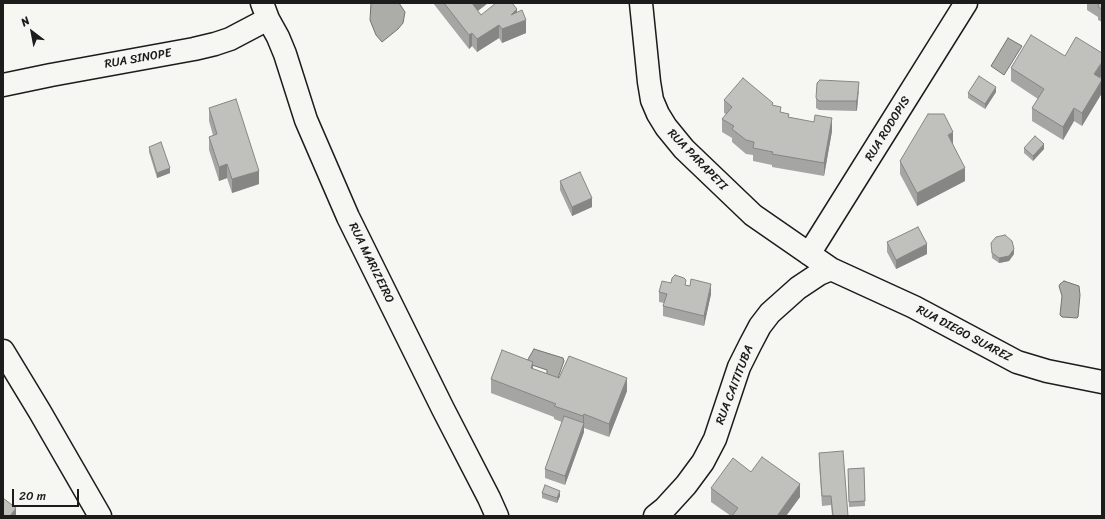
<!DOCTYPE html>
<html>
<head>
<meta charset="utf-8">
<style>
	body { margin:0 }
	#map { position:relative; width:1105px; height:519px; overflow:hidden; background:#f6f6f2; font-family:Sriracha,sans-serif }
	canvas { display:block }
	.frame { position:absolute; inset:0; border:4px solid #1c1c1c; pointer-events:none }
	.north { position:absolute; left:12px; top:12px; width:40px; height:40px; -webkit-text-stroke:3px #f6f6f2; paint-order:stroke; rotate:328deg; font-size:11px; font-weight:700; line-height:16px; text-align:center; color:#1c1c1c }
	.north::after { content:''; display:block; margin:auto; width:14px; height:18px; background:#1c1c1c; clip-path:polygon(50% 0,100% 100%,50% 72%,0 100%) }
	.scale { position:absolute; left:12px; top:489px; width:67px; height:18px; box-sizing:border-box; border:2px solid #1c1c1c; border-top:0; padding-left:5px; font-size:12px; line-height:14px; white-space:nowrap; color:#1c1c1c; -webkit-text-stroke:3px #f6f6f2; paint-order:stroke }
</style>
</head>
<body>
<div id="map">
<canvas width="1105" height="519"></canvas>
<div class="frame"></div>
<div class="north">N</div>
<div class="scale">20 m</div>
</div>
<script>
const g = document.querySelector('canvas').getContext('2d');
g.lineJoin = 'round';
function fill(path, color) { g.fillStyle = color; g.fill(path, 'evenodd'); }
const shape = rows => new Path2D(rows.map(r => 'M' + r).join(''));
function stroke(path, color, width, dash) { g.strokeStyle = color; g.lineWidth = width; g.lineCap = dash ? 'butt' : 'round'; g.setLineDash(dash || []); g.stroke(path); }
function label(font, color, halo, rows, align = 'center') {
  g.font = font + ' Sriracha,sans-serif'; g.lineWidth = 3.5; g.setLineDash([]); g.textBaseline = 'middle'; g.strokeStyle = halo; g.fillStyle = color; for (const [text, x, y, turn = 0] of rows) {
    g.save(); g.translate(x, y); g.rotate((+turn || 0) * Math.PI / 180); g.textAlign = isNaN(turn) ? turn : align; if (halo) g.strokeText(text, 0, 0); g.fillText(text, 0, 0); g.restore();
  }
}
const water = shape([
	[371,3,399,3,405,12,403,23,398,29,382,42,376,35,370,20,371,3],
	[1008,38,1022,46,1004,75,991,66,1008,38],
	[1064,281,1079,286,1080,295,1078,317,1077,318,1062,317,1060,315,1062,296,1059,286,1060,284,1064,281],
	[534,349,563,358,564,361,558,378,547,377,547,370,529,364,527,361,534,349]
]);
fill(water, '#acaca9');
stroke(water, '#727271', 1);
const minor = shape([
	[262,3,268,19,278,37,285,54,306,120,348,217,443,409,489,498,497,516],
	[641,3,649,82,652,100,658,114,666,127,684,149,753,215,831,269,914,307,1017,362,1047,371,1102,382],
	[3,85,51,75,194,49,215,44,230,39,268,19],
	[809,254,966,3],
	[3,351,40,412,100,516],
	[655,516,665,508,686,485,703,462,715,439,739,367,750,345,760,326,770,313,798,288,819,274,831,269]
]);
stroke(minor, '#1c1c1c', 25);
stroke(minor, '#f6f6f2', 22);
fill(shape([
	[433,3,488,3,478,11,481,15,517,12,526,33,502,43,499,38,477,52,472,46,469,49],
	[1087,3,1102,3,1102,22,1098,20,1098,17,1087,10],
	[1011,68,1100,78,1102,79,1102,93,1082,126,1074,121,1063,140,1032,121,1032,108,1038,99,1011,81],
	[859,91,857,110,856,111,819,110,816,108,816,98],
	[996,92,985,109,968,98,968,93],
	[724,100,773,106,781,112,789,117,832,131,824,176,772,167,772,165,753,161,753,155,746,154,732,142,732,138,722,132,722,119,726,114,724,113],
	[209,108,259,184,232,193,227,178,219,181,209,150,209,137,213,135,209,121],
	[953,145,965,181,917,206,900,174,900,161],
	[149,147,170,173,157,178,149,152],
	[1024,148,1044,149,1033,161,1024,153],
	[560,181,592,207,572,216,560,190],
	[887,242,927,254,896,269,887,252],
	[991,243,1014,254,1009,261,999,263,992,258],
	[671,283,686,285,711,294,704,326,663,316,663,306,664,303,659,302,659,292],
	[533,369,559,378,627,391,609,437,584,428,584,432,565,485,545,478,545,469,562,422,554,419,554,417,491,393,491,379],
	[819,453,848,516,832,516,831,505,822,506,819,463],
	[864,468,865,506,849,507,848,469],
	[751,472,800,497,786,516,731,516,711,502,711,488],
	[542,493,560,496,557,503,542,498]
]), '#a5a5a3');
fill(shape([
	[472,3,488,3,472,15],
	[517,9,517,22,526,20,526,33,502,43,502,29,511,15],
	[499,25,499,38,477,52,477,39],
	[472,33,472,46,469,49,469,35],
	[1102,62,1102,75,1094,87,1094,74],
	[1102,80,1102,93,1082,126,1082,113],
	[859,82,857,110,856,111,856,101],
	[996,87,996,92,985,109,985,104],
	[1074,108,1074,121,1063,140,1063,127],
	[832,118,832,131,824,176,824,163],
	[953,132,953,145,948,135],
	[1044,144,1044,149,1033,161,1033,156],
	[227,164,227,178,219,181,219,167],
	[170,168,170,173,157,178,157,173],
	[965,168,965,181,917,206,917,193],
	[259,171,259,184,232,193,232,179],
	[592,198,592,207,572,216,572,207],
	[927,244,927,254,896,269,896,260],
	[1014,249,1014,254,1009,261,999,263,999,258],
	[711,284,711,294,704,326,704,316],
	[533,362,533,375,531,368],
	[627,378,627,391,609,437,609,424],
	[584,414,584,432,565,485,565,476,583,427,583,416],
	[800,484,800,497,786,516,777,516],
	[560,491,560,496,557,503,557,498],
	[16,508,16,516,10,516]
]), '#868684');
const building = shape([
	[444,3,472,3,481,15,496,3,512,3,517,9,511,15,522,10,526,20,502,29,499,25,477,39,472,33,469,35,444,3],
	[1096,3,1102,3,1102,9,1098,7,1099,5,1096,3],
	[1031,35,1065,56,1076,37,1102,53,1102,62,1094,74,1102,79,1102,80,1082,113,1074,108,1063,127,1032,108,1044,89,1011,68,1031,35],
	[979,76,996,87,985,104,968,93,979,76],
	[743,78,773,103,772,105,781,107,780,112,789,114,788,117,814,122,815,115,832,118,824,163,772,154,773,152,753,148,754,142,746,140,732,129,734,126,722,119,732,107,724,100,743,78],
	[820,80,859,82,857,100,856,101,819,101,816,98,817,83,820,80],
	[236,99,259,171,232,179,227,164,219,167,209,137,217,134,209,108,236,99],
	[928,114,944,114,953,132,948,135,965,168,917,193,900,161,928,114],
	[1035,136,1044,144,1033,156,1024,148,1035,136],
	[161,142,170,168,157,173,149,147,161,142],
	[580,172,592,198,572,207,560,181,580,172],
	[918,227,927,244,896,260,887,242,918,227],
	[1005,235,1012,241,1014,249,1009,256,999,258,992,253,991,243,996,237,1005,235],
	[675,275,684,278,686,280,685,285,690,286,691,279,711,284,704,316,663,306,667,294,659,292,662,281,671,283,672,278,675,275],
	[502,350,533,362,531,368,559,378,569,356,627,378,609,424,584,414,583,416,554,406,556,404,491,379,502,350],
	[564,416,584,423,565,476,545,469,564,416],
	[843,451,848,516,833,516,831,496,822,496,819,453,843,451],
	[762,457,800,484,777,516,732,516,738,508,711,488,733,458,751,472,762,457],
	[864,468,865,501,849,502,848,469,864,468],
	[545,485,560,491,557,498,542,493,545,485],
	[3,498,16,508,10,516,3,516,3,498]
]);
fill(building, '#c0c0bd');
stroke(building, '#868684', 1);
label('12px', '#1c1c1c', '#f6f6f2', [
	["RUA SINOPE",138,59,-10],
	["RUA RODOPIS",888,129,-58],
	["RUA PARAPETI",697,160,46],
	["RUA MARIZEIRO",371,263,64],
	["RUA DIEGO SUAREZ",964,334,28],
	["RUA CAITITUBA",735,385,-69]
]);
</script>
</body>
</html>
